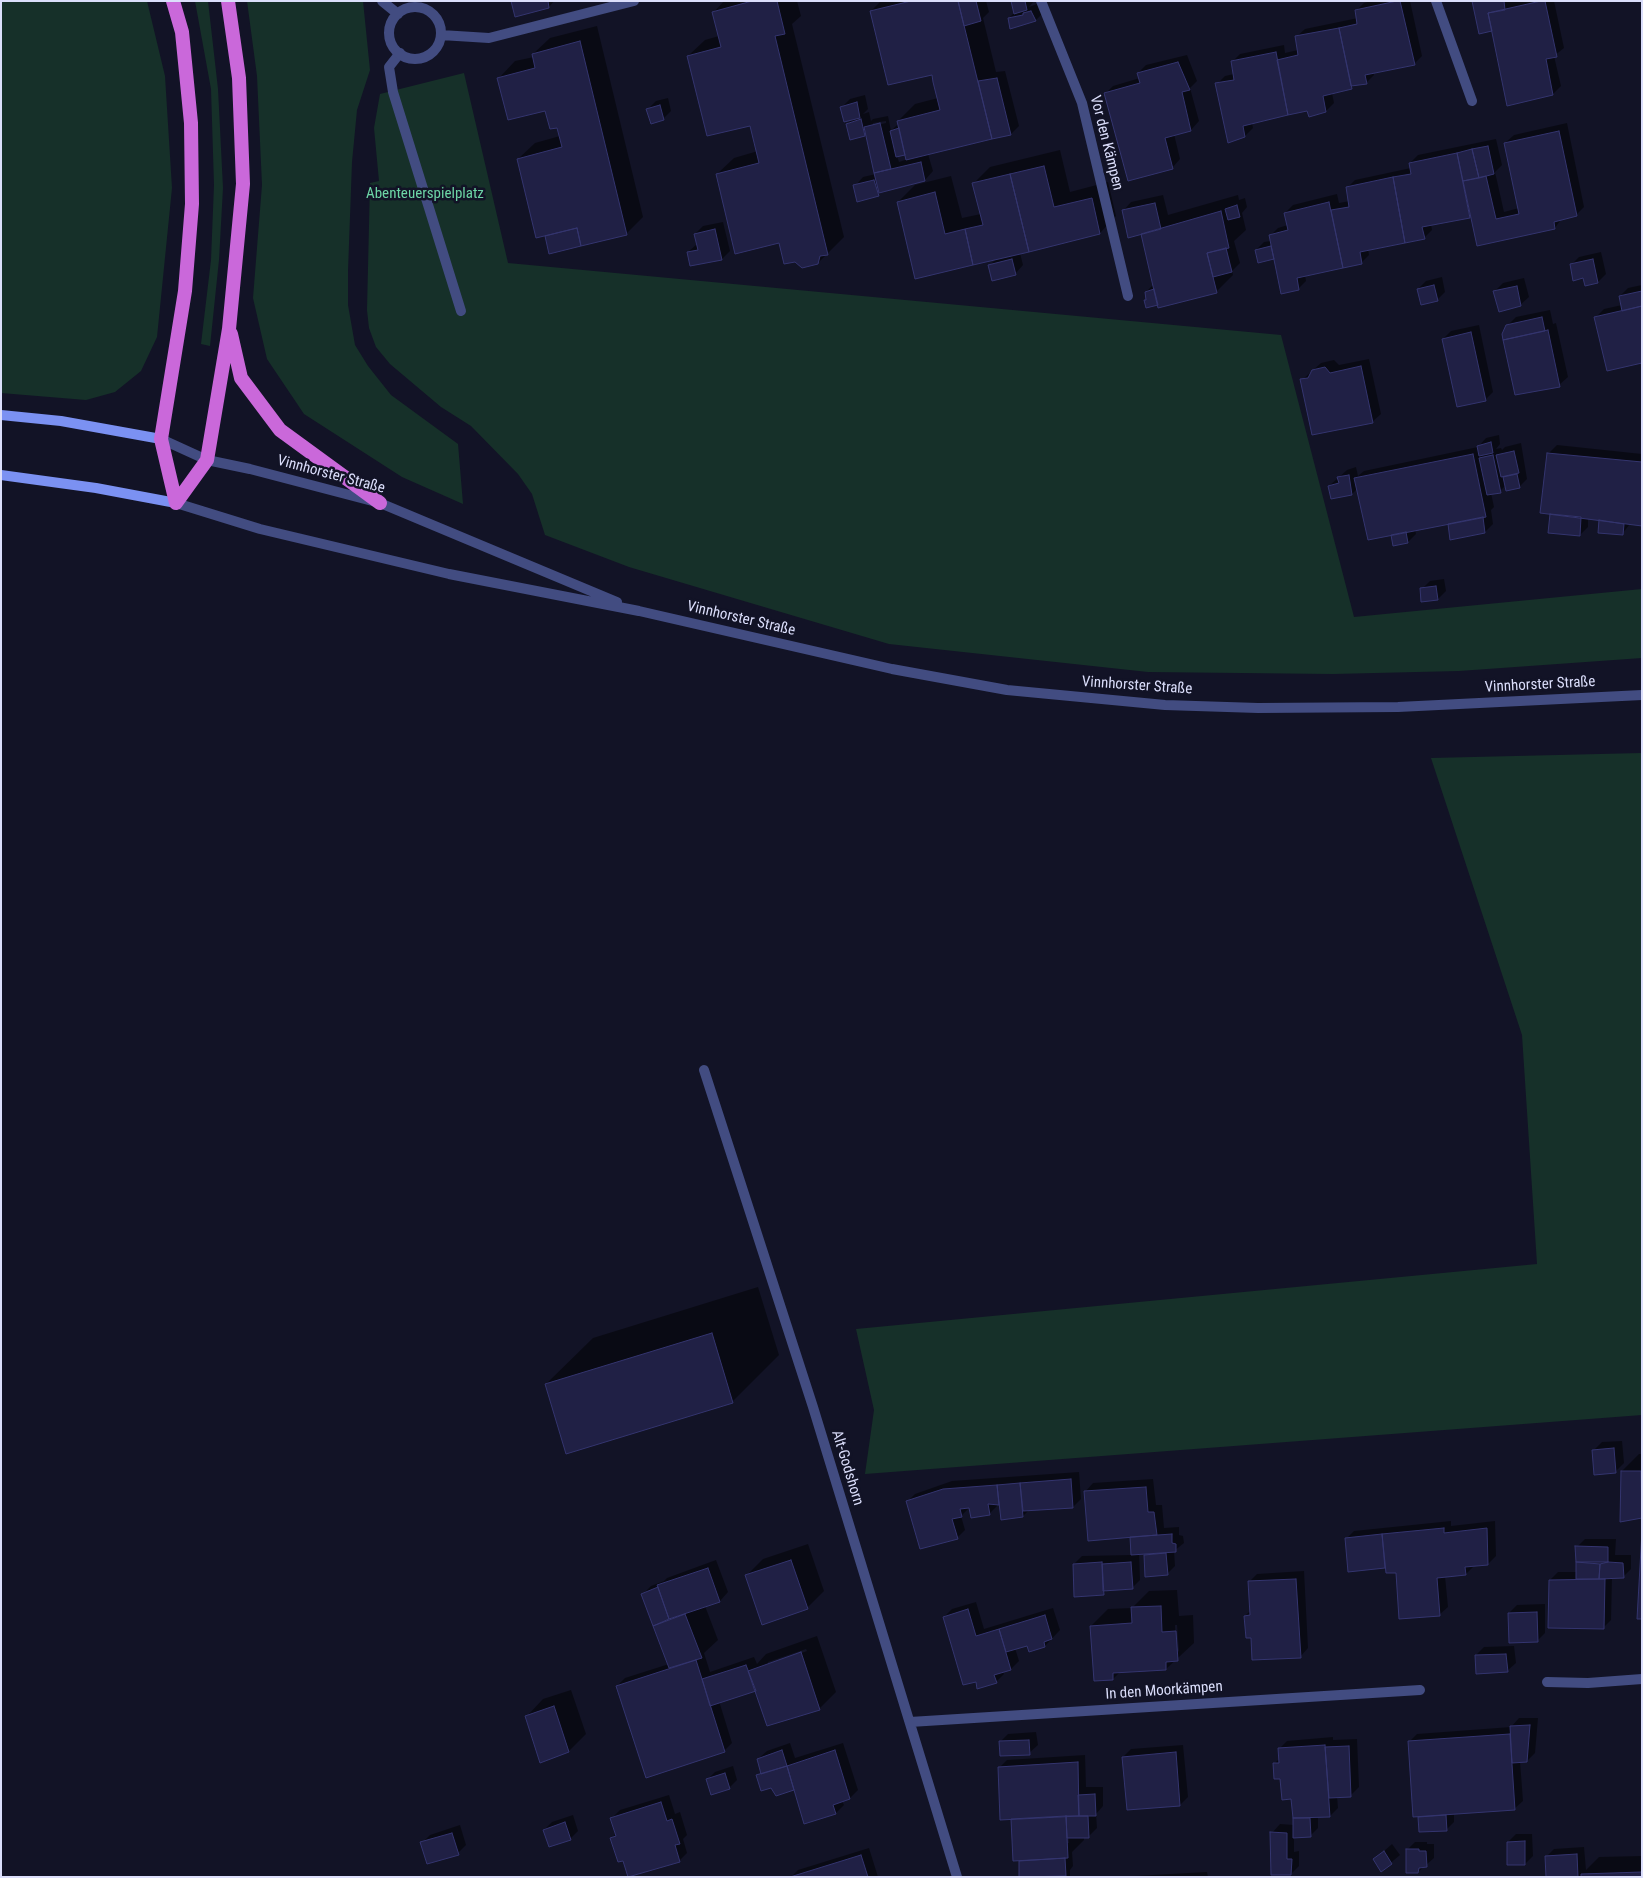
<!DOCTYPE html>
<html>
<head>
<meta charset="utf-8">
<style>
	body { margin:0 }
	#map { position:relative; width:1643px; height:1878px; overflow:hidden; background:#121326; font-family:"Roboto Condensed",sans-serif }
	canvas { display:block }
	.frame { position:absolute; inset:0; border:2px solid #dbdefb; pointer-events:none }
</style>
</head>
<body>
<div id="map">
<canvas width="1643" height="1878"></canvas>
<div class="frame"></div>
</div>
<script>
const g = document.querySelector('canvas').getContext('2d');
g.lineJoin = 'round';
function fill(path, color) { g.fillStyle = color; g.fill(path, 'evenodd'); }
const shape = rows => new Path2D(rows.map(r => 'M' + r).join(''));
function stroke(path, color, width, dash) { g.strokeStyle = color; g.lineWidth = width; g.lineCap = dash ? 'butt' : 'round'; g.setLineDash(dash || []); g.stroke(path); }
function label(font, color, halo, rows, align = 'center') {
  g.font = font + ' "Roboto Condensed",sans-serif'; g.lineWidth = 5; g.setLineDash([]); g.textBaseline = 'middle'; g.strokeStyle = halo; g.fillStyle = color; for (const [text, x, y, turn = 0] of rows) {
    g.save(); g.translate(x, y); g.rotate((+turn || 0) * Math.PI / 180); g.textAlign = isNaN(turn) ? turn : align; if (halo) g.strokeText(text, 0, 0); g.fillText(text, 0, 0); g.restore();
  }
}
fill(shape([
	[1,1,147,1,165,76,172,188,157,337,141,371,115,392,86,400,1,393],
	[195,1,208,1,218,89,223,188,219,260,210,346,201,344,211,260,214,185,211,89],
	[247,1,363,1,370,70,357,110,352,162,348,271,348,305,355,345,368,366,391,395,458,444,463,504,402,477,304,414,267,359,253,298,262,185,257,76],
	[464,73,508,263,1281,335,1354,617,1642,589,1642,658,1459,671,1333,674,1148,672,889,644,629,567,545,535,532,494,518,474,471,426,441,407,390,364,376,347,369,328,367,310,370,183,379,181,374,128,380,94],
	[1642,753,1642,1415,865,1474,874,1410,856,1329,1537,1264,1522,1035,1431,758]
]), '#163029');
fill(shape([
	[512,1,554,1,549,7],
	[724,1,797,1,801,16,792,24,844,237,818,263,779,242,717,174,734,158,758,151,751,124,688,56,705,40,719,36,713,13],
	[881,1,986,1,989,12,983,18,996,72,1005,71,1019,126,1011,134,928,154,933,171,925,180,882,191,878,195,855,186,863,177,876,174,866,133,864,135,847,124,852,119,842,107,850,99,865,95,868,109,863,114,869,112,871,121,873,119,888,116,891,131,899,123,898,121,915,104,938,98,932,73,871,11],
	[886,121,886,123,873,126,873,123],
	[906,154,908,159,899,162,897,156],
	[1012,1,1034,1,1029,7,1040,3,1044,12,1036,20,1011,27,1009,18,1015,12],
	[1371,1,1410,1,1422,56,1414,64,1374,72,1374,75,1366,83,1354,85,1351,88,1332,93,1334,103,1326,111,1310,115,1308,109,1252,123,1253,128,1245,136,1217,84,1225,76,1234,74,1232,62,1240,54,1284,45,1285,53,1298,50,1296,37,1305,29,1358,18,1356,11,1364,3],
	[1473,1,1554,1,1564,48,1554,56,1561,86,1553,94,1493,30],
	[597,26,643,217,626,234,550,252,546,234,518,159,535,143,560,136,558,126,546,110,499,78,515,61,534,57,533,54,550,38],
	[1187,55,1197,81,1190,88,1199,121,1191,130,1174,134,1180,159,1172,168,1105,94,1113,86,1140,78,1138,73,1146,65],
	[668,98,671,111,663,119,648,109,656,101],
	[1567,123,1584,207,1576,215,1562,218,1555,228,1471,216,1431,224,1432,230,1424,238,1368,249,1369,255,1361,263,1305,275,1306,281,1298,289,1275,258,1256,250,1264,242,1271,241,1270,236,1278,228,1288,225,1285,213,1293,205,1337,194,1339,203,1350,201,1347,188,1355,180,1411,168,1410,163,1418,155,1496,139,1502,165,1495,172,1504,212,1519,208,1505,143,1514,135],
	[1060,150,1070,192,1108,182,1116,216,1100,233,1020,253,1023,265,1015,274,990,265,997,258,916,278,898,202,915,185,951,176,962,218,981,214,974,183,990,167],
	[1163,195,1168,215,1238,195,1239,200,1245,198,1247,207,1242,213,1246,230,1234,241,1240,263,1232,271,1233,275,1216,292,1147,299,1146,292,1154,284,1142,233,1123,211,1131,202],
	[723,222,730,251,722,259,688,252,697,244,695,234,703,226],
	[1601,252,1606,274,1598,282,1586,285,1584,277,1571,265,1579,257],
	[1442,277,1445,292,1437,300,1418,289,1426,281],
	[1524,278,1529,297,1520,305,1495,291,1503,283],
	[1642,285,1642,361,1596,317,1604,309,1622,305,1620,296,1628,288],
	[1550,310,1553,324,1556,323,1568,377,1559,385,1507,326,1516,317],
	[1479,325,1493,392,1485,400,1443,339,1451,331],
	[1369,359,1381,414,1372,422,1302,380,1321,363,1334,360,1339,365],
	[1499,435,1500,444,1496,449,1501,448,1502,450,1505,447,1521,443,1527,479,1519,487,1506,485,1500,491,1491,493,1494,507,1491,510,1493,524,1485,532,1451,539,1449,523,1415,529,1416,534,1408,542,1392,534,1358,488,1352,494,1329,486,1347,470,1356,467,1358,476,1364,471,1478,447,1486,438],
	[1557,445,1642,454,1642,525,1630,524,1622,534,1600,519,1588,517,1588,527,1580,535,1551,513,1549,453],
	[1444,579,1446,591,1438,599,1422,589,1430,581],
	[758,1287,779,1355,732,1402,546,1384,593,1338],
	[1622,1441,1624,1463,1616,1471,1594,1450,1602,1442],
	[1639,1454,1642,1454,1642,1517,1622,1471],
	[1079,1472,1081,1499,1073,1507,1029,1510,1023,1516,1000,1503,997,1503,997,1506,989,1514,970,1507,961,1516,965,1530,957,1538,907,1502,915,1494,952,1481],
	[1153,1479,1156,1505,1162,1505,1164,1528,1179,1527,1179,1535,1183,1536,1184,1543,1174,1551,1175,1566,1167,1574,1146,1576,1145,1553,1139,1553,1140,1580,1132,1588,1108,1589,1103,1594,1074,1564,1082,1556,1132,1555,1131,1536,1085,1492,1093,1483],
	[1451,1521,1451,1526,1495,1521,1496,1556,1488,1564,1474,1566,1466,1574,1445,1576,1448,1607,1439,1615,1398,1571,1386,1567,1349,1571,1346,1539,1354,1531],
	[1585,1539,1616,1539,1615,1555,1631,1555,1631,1569,1623,1577,1612,1577,1611,1620,1603,1628,1550,1580,1558,1572,1577,1572,1577,1547],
	[1586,1561,1605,1561,1605,1564,1600,1565,1586,1563],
	[808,1544,824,1591,807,1608,747,1575,763,1559],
	[716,1560,728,1592,720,1601,705,1606,718,1640,704,1653,710,1672,754,1657,757,1664,766,1654,817,1636,836,1692,819,1709,756,1690,719,1701,732,1743,724,1751,617,1686,625,1678,669,1664,643,1594,651,1586,664,1581,667,1578],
	[806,1649,807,1651,768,1665,768,1662],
	[1304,1571,1308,1648,1300,1657,1252,1637,1245,1616,1251,1610,1249,1582,1257,1574],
	[1177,1590,1179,1616,1193,1615,1194,1643,1166,1669,1120,1672,1113,1679,1091,1626,1108,1609,1132,1608,1149,1591],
	[1175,1625,1177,1625,1179,1651,1176,1653],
	[976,1602,984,1629,1053,1608,1060,1630,1045,1646,1028,1644,1015,1648,1019,1661,1011,1669,1003,1671,1004,1674,996,1682,976,1680,944,1617,952,1609],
	[1545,1604,1545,1633,1537,1641,1509,1613,1517,1605],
	[1514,1646,1516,1663,1507,1671,1476,1655,1484,1647],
	[571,1690,586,1734,569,1751,541,1761,527,1716,543,1699],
	[1519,1718,1538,1718,1535,1753,1527,1761,1520,1761,1523,1801,1514,1809,1454,1813,1454,1822,1446,1830,1420,1831,1409,1742,1417,1734,1511,1727],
	[1036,1732,1038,1745,1029,1753,1000,1742,1008,1734],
	[1333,1737,1333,1740,1357,1739,1359,1787,1351,1795,1337,1796,1338,1808,1330,1816,1318,1816,1318,1828,1310,1836,1294,1837,1294,1852,1299,1851,1299,1866,1291,1874,1272,1833,1280,1824,1294,1825,1292,1798,1274,1764,1280,1758,1279,1749,1287,1741],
	[790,1743,795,1758,843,1743,858,1790,850,1798,842,1801,844,1805,836,1813,795,1789,777,1794,771,1786,758,1775,762,1771,758,1759,767,1751],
	[1183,1745,1188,1797,1180,1805,1123,1757,1131,1749],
	[1085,1755,1086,1787,1103,1787,1103,1806,1096,1814,1097,1828,1089,1836,1084,1837,1084,1840,1072,1852,1073,1866,1070,1870,1070,1877,1021,1876,1020,1860,1012,1818,999,1768,1007,1760],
	[1066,1832,1068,1832,1069,1843,1066,1843],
	[733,1766,737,1780,729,1788,707,1780,715,1772],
	[669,1795,675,1814,680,1812,687,1835,683,1839,687,1853,679,1861,624,1859,612,1838,616,1833,612,1818,620,1810],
	[573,1815,578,1831,570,1839,544,1830,552,1822],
	[460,1825,466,1845,458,1853,422,1843,430,1835],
	[1516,1834,1532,1834,1533,1856,1525,1864,1508,1842],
	[1415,1842,1427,1842,1427,1844,1434,1844,1434,1858,1418,1872,1407,1850],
	[1392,1844,1400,1855,1382,1870,1374,1860],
	[1584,1847,1586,1870,1599,1857,1642,1856,1642,1877,1548,1877,1546,1857,1554,1849],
	[869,1848,878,1877,791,1877,798,1870],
	[1207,1872,1208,1877,1134,1877,1135,1876]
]), '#0007');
const building = shape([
	[511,1,548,1,549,8,515,17,511,1],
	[752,1,777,1,785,34,775,36,828,255,820,256,818,264,802,268,795,262,784,264,779,243,735,254,716,174,759,163,750,126,707,136,687,56,721,47,712,12,752,1],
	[911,1,958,1,992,139,906,160,897,121,940,110,933,82,932,75,888,85,870,11,911,1],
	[958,1,976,1,981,21,964,26,958,1],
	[1011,1,1025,1,1027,10,1014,14,1011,1],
	[1397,1,1400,1,1415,65,1365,75,1367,84,1351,86,1339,28,1357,24,1355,10,1397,1],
	[1472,1,1504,1,1505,10,1488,13,1492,31,1479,34,1472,1],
	[1541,1,1545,1,1557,57,1546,59,1553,95,1507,106,1488,13,1541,1],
	[1031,11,1036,21,1010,29,1008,18,1023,15,1023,13,1031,11],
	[1339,28,1352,89,1323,96,1326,112,1309,117,1307,111,1288,115,1277,60,1298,55,1295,36,1339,28],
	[580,41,627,235,581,246,577,228,536,238,517,159,562,147,557,128,550,129,545,111,508,120,497,78,535,68,532,54,580,41],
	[1276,52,1288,115,1243,126,1245,137,1228,143,1215,83,1234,80,1231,61,1276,52],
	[1178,62,1190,90,1182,92,1191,131,1165,138,1173,169,1128,181,1104,93,1140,83,1137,73,1178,62],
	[997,78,1011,135,992,139,978,81,997,78],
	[857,102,860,118,844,122,840,107,857,102],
	[660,105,664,120,651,124,646,109,660,105],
	[861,119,865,136,850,140,846,124,861,119],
	[880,123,891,169,874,173,864,127,880,123],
	[899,128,905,155,896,157,890,131,899,128],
	[1559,131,1577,216,1554,222,1555,229,1477,246,1463,181,1486,176,1496,219,1519,214,1504,143,1559,131],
	[1488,146,1494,174,1479,178,1472,149,1488,146],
	[1472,149,1479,178,1463,181,1457,153,1472,149],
	[1457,153,1470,218,1422,227,1425,239,1405,243,1393,177,1411,174,1409,163,1457,153],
	[921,162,925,181,879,193,874,173,921,162],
	[1044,166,1054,207,1092,198,1100,234,1029,252,1010,174,1044,166],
	[1010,174,1029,252,973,265,965,229,983,225,972,183,1010,174],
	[1393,177,1405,243,1360,252,1362,264,1343,268,1331,210,1349,207,1346,187,1393,177],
	[874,180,879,196,857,202,853,185,874,180],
	[935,192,945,234,965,229,973,265,915,279,897,202,935,192],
	[1329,202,1343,268,1297,278,1299,290,1281,294,1269,235,1288,230,1284,213,1329,202],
	[1155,203,1161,229,1128,238,1122,210,1155,203],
	[1237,205,1240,217,1228,220,1225,209,1237,205],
	[1221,211,1229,248,1207,253,1217,293,1158,308,1141,234,1221,211],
	[577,228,581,246,549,254,545,236,577,228],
	[715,229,722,260,690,266,687,252,698,250,694,234,715,229],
	[1271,246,1274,259,1258,263,1255,250,1271,246],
	[1226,248,1232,272,1213,277,1207,253,1226,248],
	[1012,259,1016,275,992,281,988,265,1012,259],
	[1593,259,1598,283,1585,286,1583,278,1573,281,1570,264,1593,259],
	[1434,285,1438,301,1421,305,1417,289,1434,285],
	[1517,286,1521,306,1499,312,1493,291,1517,286],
	[1154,289,1158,305,1146,308,1144,300,1146,300,1145,292,1154,289],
	[1642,291,1642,306,1622,311,1619,296,1642,291],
	[1642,306,1642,363,1607,371,1594,317,1642,306],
	[1542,317,1545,331,1503,340,1502,334,1506,325,1542,317],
	[1548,330,1560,387,1515,395,1503,340,1548,330],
	[1471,332,1486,401,1457,407,1442,339,1471,332],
	[1361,366,1373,423,1312,435,1300,379,1308,378,1312,370,1325,367,1330,373,1361,366],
	[1491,442,1493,453,1479,456,1477,446,1491,442],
	[1514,451,1519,473,1501,477,1496,455,1514,451],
	[1547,453,1642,462,1642,526,1540,513,1547,453],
	[1473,454,1486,517,1368,540,1354,478,1473,454],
	[1493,455,1501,493,1487,495,1479,458,1493,455],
	[1517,474,1520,488,1506,491,1503,477,1517,474],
	[1349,475,1352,495,1331,499,1328,486,1339,483,1337,477,1349,475],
	[1550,514,1581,517,1580,536,1548,533,1550,514],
	[1483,517,1485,533,1450,540,1448,524,1483,517],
	[1599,520,1624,524,1623,535,1598,533,1599,520],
	[1406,532,1408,543,1393,546,1391,535,1406,532],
	[1436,586,1438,600,1421,602,1420,588,1436,586],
	[712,1333,733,1403,566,1454,545,1384,712,1333],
	[1614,1448,1616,1473,1594,1475,1592,1450,1614,1448],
	[1621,1471,1641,1471,1642,1518,1620,1522,1621,1471],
	[1071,1479,1073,1508,1023,1511,1020,1483,1071,1479],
	[1020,1483,1023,1517,1001,1520,997,1485,1020,1483],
	[997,1485,999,1505,988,1504,990,1515,971,1518,969,1508,960,1509,962,1517,952,1519,958,1539,920,1549,906,1501,943,1489,997,1485],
	[1146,1487,1148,1512,1154,1512,1157,1535,1088,1541,1084,1491,1146,1487],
	[1444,1528,1444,1533,1487,1528,1488,1565,1465,1567,1466,1575,1437,1578,1440,1616,1399,1619,1396,1573,1386,1573,1382,1534,1444,1528],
	[1642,1531,1642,1619,1637,1619,1642,1531],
	[1172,1534,1172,1543,1176,1544,1176,1552,1131,1555,1130,1537,1172,1534],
	[1382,1534,1385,1568,1348,1572,1345,1538,1382,1534],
	[1575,1546,1608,1547,1608,1562,1576,1562,1575,1546],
	[1166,1553,1168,1575,1145,1577,1144,1555,1166,1553],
	[791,1560,808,1609,762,1625,745,1575,791,1560],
	[1102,1562,1104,1595,1074,1597,1073,1564,1102,1562],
	[1131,1562,1133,1589,1103,1591,1102,1564,1131,1562],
	[1576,1562,1600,1564,1599,1579,1576,1579,1576,1562],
	[1608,1562,1623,1563,1624,1578,1599,1579,1600,1564,1608,1562],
	[708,1568,720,1602,669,1619,657,1585,708,1568],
	[1296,1579,1301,1658,1252,1660,1251,1638,1246,1638,1244,1616,1250,1615,1248,1581,1296,1579],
	[1605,1579,1604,1629,1548,1628,1549,1580,1605,1579],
	[658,1587,669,1619,653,1626,641,1594,658,1587],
	[1161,1606,1162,1632,1176,1631,1178,1661,1166,1662,1166,1670,1113,1673,1113,1680,1094,1681,1090,1626,1132,1623,1131,1607,1161,1606],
	[968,1609,976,1636,999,1629,1011,1670,994,1675,997,1683,977,1689,976,1682,963,1685,943,1617,968,1609],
	[1537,1612,1538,1642,1509,1643,1508,1613,1537,1612],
	[685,1614,702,1658,669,1668,653,1626,685,1614],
	[1045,1615,1052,1639,1044,1642,1045,1647,1029,1652,1027,1646,1006,1652,999,1629,1045,1615],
	[801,1652,820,1710,767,1726,748,1671,801,1652],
	[1506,1654,1508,1672,1476,1674,1475,1655,1506,1654],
	[696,1660,725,1752,646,1778,616,1686,696,1660],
	[746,1665,756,1691,710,1706,702,1679,746,1665],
	[554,1706,569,1752,540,1763,525,1716,554,1706],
	[1530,1725,1527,1762,1512,1763,1510,1726,1530,1725],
	[1510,1734,1515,1810,1413,1817,1408,1741,1510,1734],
	[1029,1740,1030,1755,1000,1756,999,1741,1029,1740],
	[1325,1745,1330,1817,1293,1818,1291,1799,1282,1800,1280,1779,1274,1779,1273,1763,1279,1763,1278,1748,1325,1745],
	[1349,1746,1351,1797,1329,1798,1325,1747,1349,1746],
	[782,1750,787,1766,761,1774,757,1759,782,1750],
	[835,1750,850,1799,833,1805,836,1814,804,1824,787,1766,835,1750],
	[1176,1752,1180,1806,1127,1810,1122,1757,1176,1752],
	[1078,1762,1079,1816,1000,1820,998,1767,1078,1762],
	[787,1766,794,1790,776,1796,771,1788,761,1791,756,1775,787,1766],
	[725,1773,730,1789,711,1795,706,1779,725,1773],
	[1095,1794,1096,1816,1079,1816,1078,1795,1095,1794],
	[661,1802,667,1821,672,1819,680,1844,675,1845,680,1862,628,1877,623,1861,618,1862,610,1838,616,1836,610,1818,661,1802],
	[1446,1815,1447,1831,1419,1832,1418,1817,1446,1815],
	[1066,1816,1068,1858,1013,1861,1011,1819,1066,1816],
	[1066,1816,1088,1816,1089,1838,1067,1838,1066,1816],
	[1293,1818,1310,1818,1311,1837,1293,1838,1293,1818],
	[565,1822,571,1840,549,1847,543,1830,565,1822],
	[1270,1832,1287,1833,1287,1859,1292,1859,1291,1875,1271,1875,1270,1832],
	[452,1833,459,1855,427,1864,420,1842,452,1833],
	[1525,1841,1525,1865,1507,1865,1507,1842,1525,1841],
	[1406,1849,1419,1849,1419,1851,1426,1851,1427,1867,1419,1868,1418,1873,1406,1873,1406,1849],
	[1384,1851,1392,1864,1381,1872,1373,1859,1384,1851],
	[1577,1854,1578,1877,1546,1877,1545,1856,1577,1854],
	[861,1855,868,1877,790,1877,861,1855],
	[1065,1858,1066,1876,1019,1877,1019,1861,1065,1858],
	[1642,1872,1642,1877,1581,1877,1581,1874,1642,1872]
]);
fill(building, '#202045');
stroke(building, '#34356f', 1);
stroke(shape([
	[400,53,389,67,393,92,461,311]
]), '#424c81', 10);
stroke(shape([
	[382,1,398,14],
	[1041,1,1082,103,1128,296],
	[1436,1,1472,101],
	'389 33a26 26 0 1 1 52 0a26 26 0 1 1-52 0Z',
	[441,35,489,38,634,1],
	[704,1070,813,1407,957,1877],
	[1547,1682,1588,1683,1642,1679],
	[910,1722,1420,1690]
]), '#424c81', 10);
stroke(shape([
	[161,439,207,460,250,469,380,503,617,602],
	[176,503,260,529,449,574,639,611,892,669,1007,690,1165,705,1258,708,1398,707,1642,695]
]), '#424c81', 10);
stroke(shape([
	[1,415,61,421,161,439],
	[1,475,96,488,176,503]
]), '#7b91f2', 10);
stroke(shape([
	[173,1,182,32,191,123,192,204,185,291,161,439,176,503],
	[231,334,241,378,280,430,380,503],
	[176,503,207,460,229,329,243,184,239,78,228,1]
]), '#ca68da', 14);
label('15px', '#dbdefb', '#121326', [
	["Vor den Kämpen",1106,143,76],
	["Vinnhorster Straße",331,475,15],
	["Vinnhorster Straße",741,619,13],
	["Vinnhorster Straße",1540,685,-3],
	["Vinnhorster Straße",1137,686,4],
	["Alt-Godshorn",847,1468,73],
	["In den Moorkämpen",1164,1691,-4]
]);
label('15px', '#6dd5a6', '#121326', [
	["Abenteuerspielplatz",425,194]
]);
</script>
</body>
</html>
